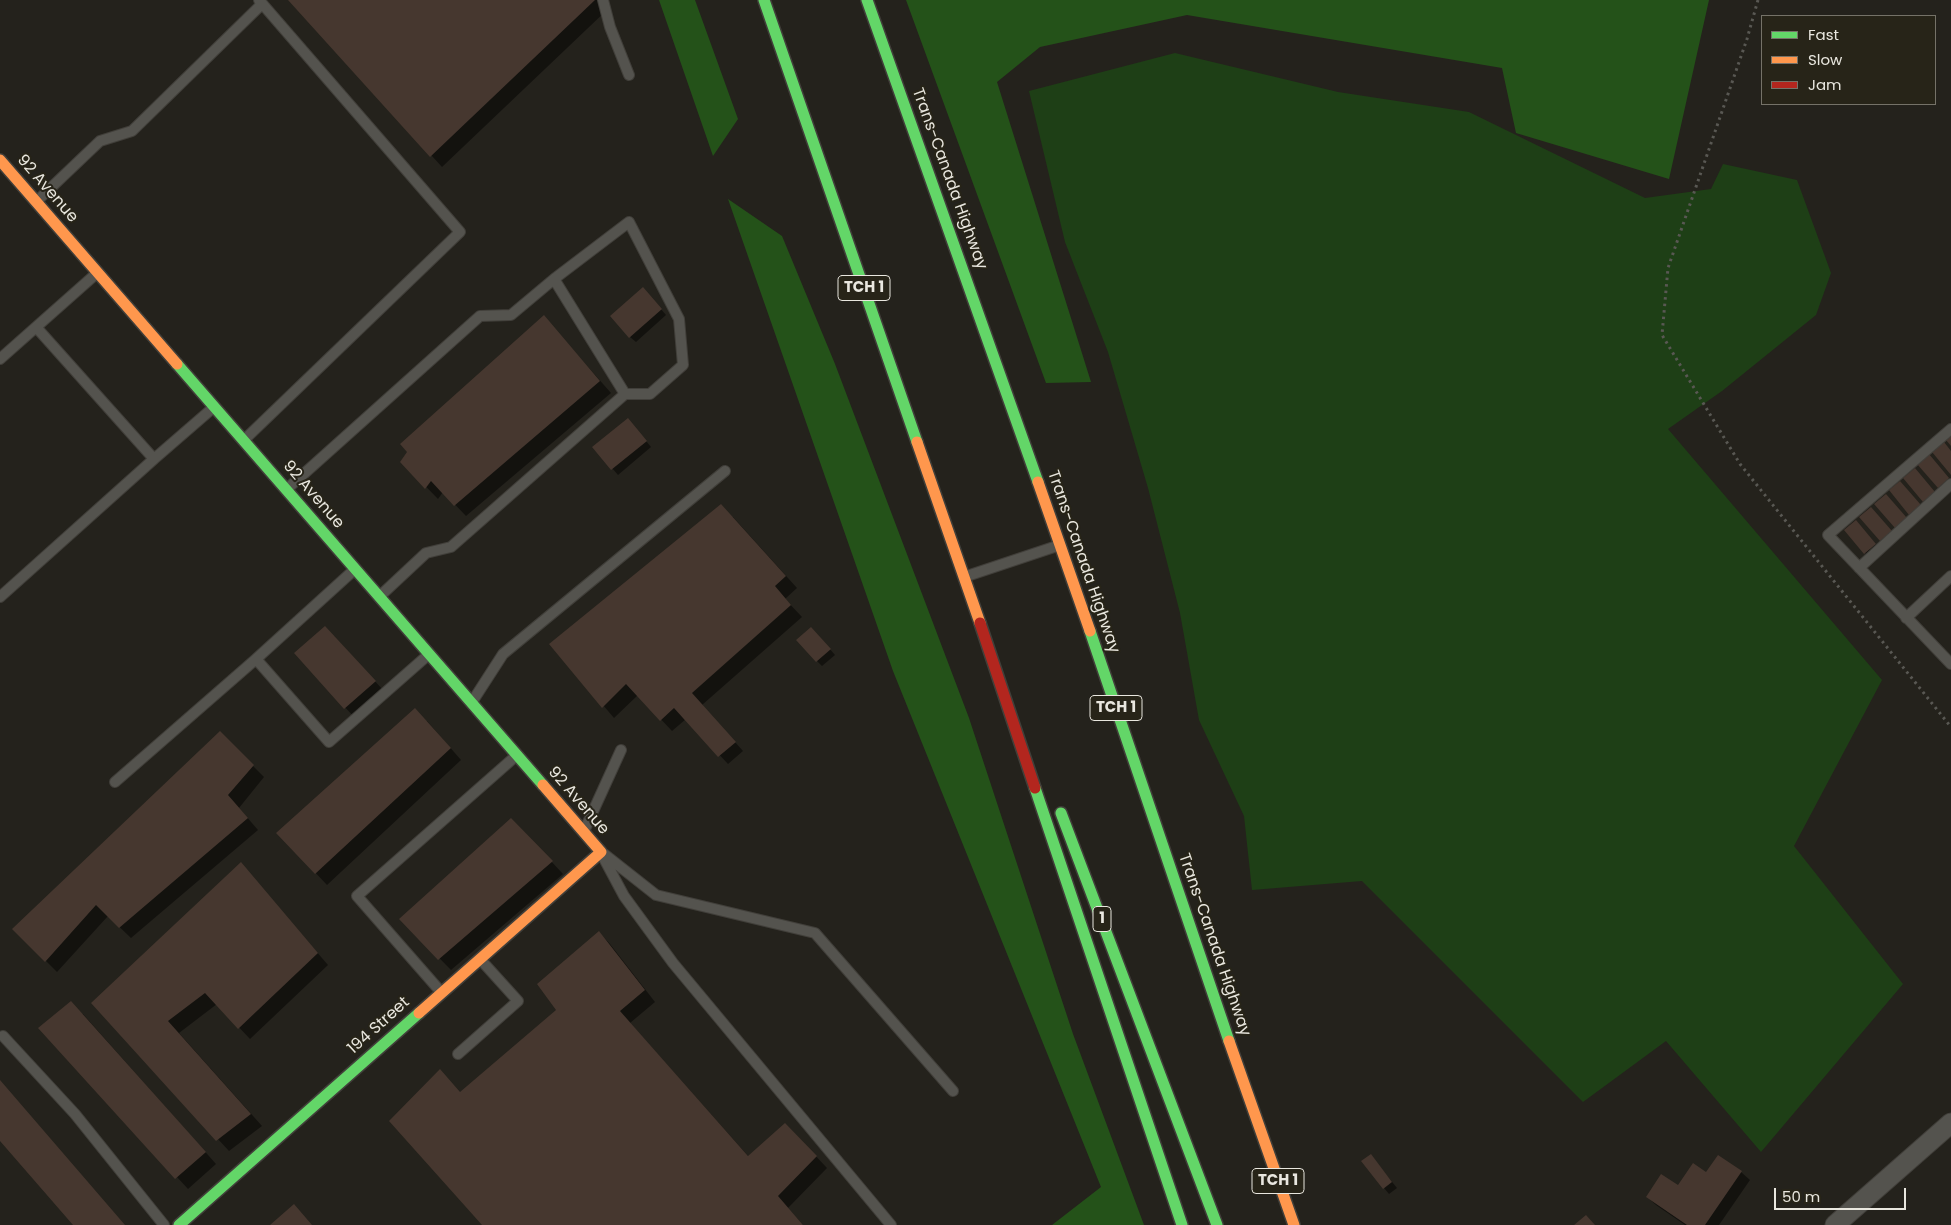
<!DOCTYPE html>
<html>
<head>
<meta charset="utf-8">
<style>
	body { margin:0 }
	#map { position:relative; width:1951px; height:1225px; overflow:hidden; background:#24221c; font-family:Poppins,sans-serif }
	canvas { display:block }
	.legend { position:absolute; left:1761px; top:15px; width:175px; height:90px; box-sizing:border-box; background:#272418; border:1px solid #757268; margin:0; padding:6px 9px; list-style:none; font-size:15px; color:#e9e7df }
	.legend li { display:flex; align-items:center; gap:10px; height:25px }
	.legend b { width:25px; border:1px solid #757268 }
	.scale { position:absolute; left:1774px; top:1188px; width:132px; height:22px; box-sizing:border-box; border:2px solid #e9e7df; border-top:0; padding-left:6px; font-size:15px; line-height:18px; white-space:nowrap; color:#e9e7df; -webkit-text-stroke:4px #272418; paint-order:stroke }
</style>
</head>
<body>
<div id="map">
<canvas width="1951" height="1225"></canvas>
<ul class="legend">
<li><b style="height:6px;background:#63d668"></b>Fast</li>
<li><b style="height:6px;background:#ff974d"></b>Slow</li>
<li><b style="height:6px;background:#b3261e"></b>Jam</li>
</ul>
<div class="scale">50 m</div>
</div>
<script>
const g = document.querySelector('canvas').getContext('2d');
g.lineJoin = 'round';
function fill(path, color) { g.fillStyle = color; g.fill(path, 'evenodd'); }
const shape = rows => new Path2D(rows.map(r => 'M' + r).join(''));
function stroke(path, color, width, dash) { g.strokeStyle = color; g.lineWidth = width; g.lineCap = dash ? 'butt' : 'round'; g.setLineDash(dash || []); g.stroke(path); }
function label(font, color, halo, rows, align = 'center') {
  g.font = font + ' Poppins,sans-serif'; g.lineWidth = 4; g.setLineDash([]); g.textBaseline = 'middle'; g.strokeStyle = halo; g.fillStyle = color; for (const [text, x, y, turn = 0] of rows) {
    g.save(); g.translate(x, y); g.rotate((+turn || 0) * Math.PI / 180); g.textAlign = isNaN(turn) ? turn : align; if (halo) g.strokeText(text, 0, 0); g.fillText(text, 0, 0); g.restore();
  }
}
fill(shape([
	[1175,53,1338,92,1469,112,1645,198,1711,189,1723,164,1797,180,1831,273,1816,315,1722,391,1668,429,1882,680,1794,846,1903,984,1761,1152,1666,1041,1583,1102,1362,881,1252,890,1244,816,1199,720,1180,613,1148,488,1108,352,1065,242,1029,91]
]), '#1e3f16');
fill(shape([
	[659,0,695,0,738,119,713,156],
	[906,0,1709,0,1669,179,1516,133,1502,68,1187,15,1040,47,997,82,1091,382,1046,383],
	[728,199,782,236,835,364,969,718,1073,1034,1144,1225,1052,1225,1101,1187,893,671]
]), '#245219');
fill(shape([
	[290,0,606,0,608,9,442,167],
	[648,294,666,315,636,342,630,337],
	[544,317,611,393,466,516,443,492,438,499,401,461],
	[633,425,651,447,618,475,594,447],
	[733,517,797,588,785,599,802,617,702,705,743,751,728,764,686,719,672,731,638,695,614,718,551,644],
	[1856,521,1878,547,1867,555,1846,530],
	[817,634,835,655,822,666,817,661],
	[334,636,383,690,354,717,296,654],
	[427,721,461,760,327,885,278,833],
	[220,733,264,777,239,808,258,830,131,938,108,916,57,972,14,929],
	[523,831,563,874,451,970,401,919],
	[241,864,328,965,250,1039,217,1004,179,1033,262,1126,229,1151,93,1004],
	[599,932,610,944,655,1002,630,1023,749,1157,797,1136,827,1168,788,1208,803,1225,484,1225,461,1093,557,1010],
	[83,1014,216,1164,188,1189,40,1028],
	[1371,1156,1397,1188,1389,1194,1384,1188],
	[1741,1172,1750,1180,1719,1225,1685,1225,1656,1205,1647,1197,1678,1187,1707,1173]
]), '#0007');
fill(shape([
	[288,0,595,0,430,157],
	[643,287,662,309,629,338,610,316],
	[544,315,600,381,454,506,431,481,425,489,400,462,407,452,400,444],
	[628,418,647,441,611,470,592,447],
	[1951,436,1951,446,1946,440],
	[1944,442,1951,451,1951,475,1932,452],
	[1929,454,1949,478,1938,488,1917,464],
	[1915,468,1935,492,1923,502,1903,478],
	[1900,481,1921,505,1909,515,1889,490],
	[1886,494,1907,518,1895,528,1874,504],
	[721,504,786,576,775,586,791,605,692,693,736,742,718,757,674,708,660,721,626,684,602,708,549,644],
	[1871,507,1892,531,1880,541,1859,517],
	[1856,520,1876,544,1864,554,1844,530],
	[325,626,376,681,344,709,294,653],
	[811,627,831,649,816,662,796,640],
	[415,708,451,748,315,874,276,833],
	[220,731,254,765,228,795,248,818,119,928,96,905,45,962,12,929],
	[511,818,553,861,438,960,399,919],
	[241,862,318,953,238,1029,205,993,168,1021,251,1114,216,1141,91,1003],
	[599,931,645,990,620,1011,748,1156,785,1123,817,1156,778,1196,803,1225,482,1225,389,1121,440,1069,460,1092,556,1010,537,984],
	[71,1001,206,1152,175,1179,38,1028],
	[0,1080,125,1225,73,1225,0,1141],
	[1371,1154,1392,1182,1383,1189,1361,1161],
	[1718,1155,1742,1171,1705,1225,1687,1225,1646,1197,1661,1174,1678,1185,1693,1163,1706,1172],
	[294,1204,312,1225,270,1225],
	[1586,1215,1595,1225,1574,1225]
]), '#46372f');
const lane = shape([
	[603,0,610,27,629,75],
	[37,201,100,141,132,131,262,4],
	[554,279,629,222,679,319,683,365,650,394,625,394],
	[0,359,97,273],
	[1951,429,1828,535,1951,664],
	[244,440,460,232,259,0],
	[154,459,214,407],
	[288,488,480,316,511,315,554,279,625,394,451,547,426,553,380,596],
	[1859,568,1951,484],
	[354,570,256,659,329,742,428,655],
	[964,577,1060,545],
	[0,597,154,459,36,327],
	[1906,618,1951,576],
	[472,702,503,654,725,471],
	[115,782,256,659],
	[585,829,621,750],
	[601,853,624,896,673,963,891,1225],
	[604,854,656,895,815,933,953,1091],
	[441,992,357,896,517,755],
	[3,1036,75,1114,164,1225],
	[458,1054,518,1001,480,959]
]);
const street = shape([
	[1835,1225,1951,1123]
]);
const fast = shape([
	[764,0,917,442],
	[867,0,1038,482],
	[177,364,543,785],
	[1090,631,1229,1041],
	[1035,788,1182,1225],
	[1061,813,1217,1225],
	[179,1225,419,1013]
]);
const slow = shape([
	[0,160,177,364],
	[917,442,980,623],
	[1038,482,1090,631],
	[419,1013,601,852,543,785],
	[1229,1041,1294,1225]
]);
const jam = shape([
	[980,623,1035,788]
]);
stroke(lane, '#413f3a', 12);
stroke(street, '#413f3a', 21);
stroke(fast, '#413f3a', 14);
stroke(slow, '#413f3a', 14);
stroke(jam, '#413f3a', 14);
stroke(shape([
	[1758,0,1747,39,1668,268,1662,335,1740,464,1951,727]
]), '#595853', 3, [2.5, 4]);
stroke(lane, '#54534e', 10);
stroke(street, '#54534e', 19);
stroke(fast, '#63d668', 11);
stroke(slow, '#ff974d', 11);
stroke(jam, '#b3261e', 11);
for (const [x, y, w] of [
	[864,288,52],
	[1116,708,52],
	[1102,919,18],
	[1278,1181,52]
]) { const box = new Path2D(); box.roundRect(x - w / 2, y - 12.5, w, 25, 4); g.fillStyle = '#272418'; g.fill(box); stroke(box, '#e9e7df', 1); }
label('bold 15px', '#e9e7df', null, [
	["TCH 1",864,288],
	["TCH 1",1116,708],
	["1",1102,919],
	["TCH 1",1278,1181]
]);
label('16px', '#e9e7df', '#272418', [
	["Trans-Canada Highway",949,179,70],
	["92 Avenue",47,189,49],
	["92 Avenue",313,495,49],
	["Trans-Canada Highway",1083,562,71],
	["92 Avenue",578,801,49],
	["Trans-Canada Highway",1214,945,71],
	["194 Street",379,1026,-42]
]);
</script>
</body>
</html>
